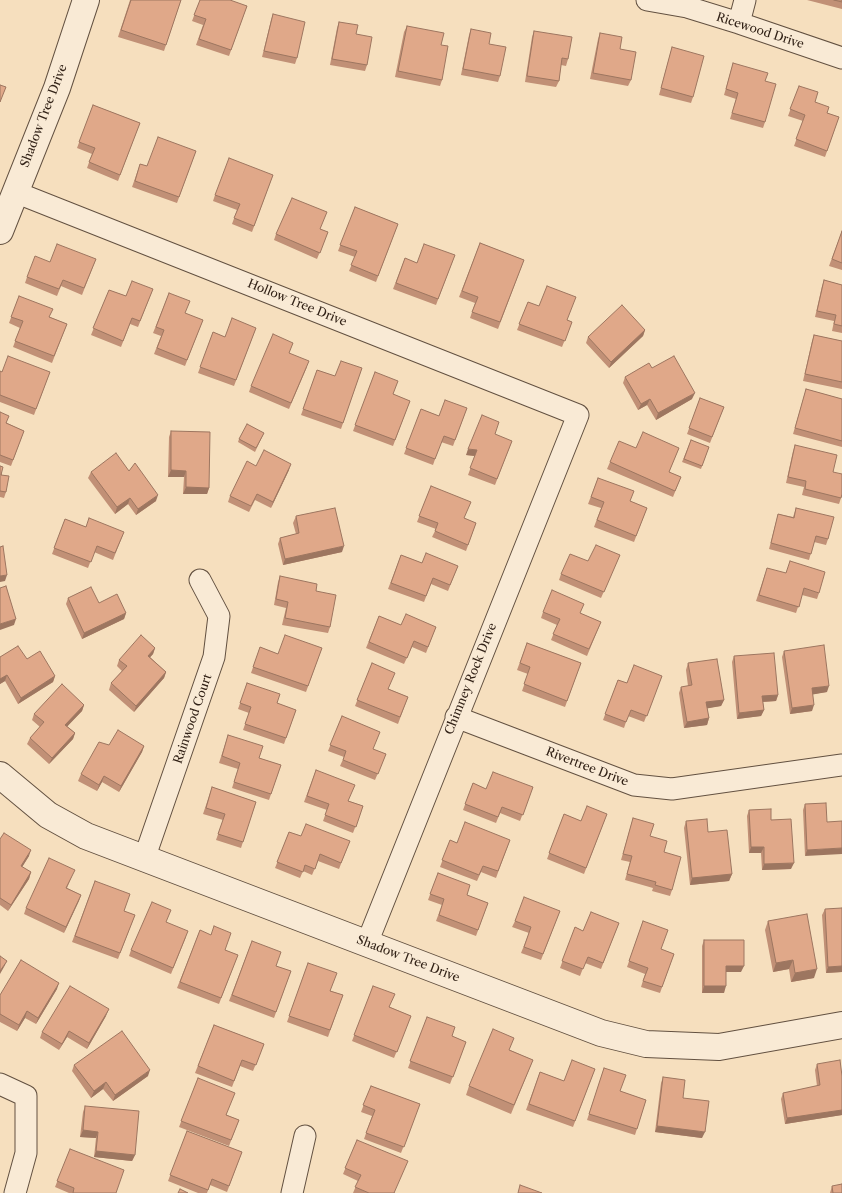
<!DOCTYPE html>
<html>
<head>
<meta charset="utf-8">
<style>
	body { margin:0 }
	canvas { display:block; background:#f6dfbe }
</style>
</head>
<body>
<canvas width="842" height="1193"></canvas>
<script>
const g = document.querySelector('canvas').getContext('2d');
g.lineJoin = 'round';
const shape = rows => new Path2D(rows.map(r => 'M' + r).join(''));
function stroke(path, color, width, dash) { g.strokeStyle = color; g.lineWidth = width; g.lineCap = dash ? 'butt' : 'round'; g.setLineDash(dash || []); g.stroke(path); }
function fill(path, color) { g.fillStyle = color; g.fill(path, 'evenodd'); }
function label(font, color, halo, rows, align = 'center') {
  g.font = font + ' "Libre Caslon Text",serif'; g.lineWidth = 4; g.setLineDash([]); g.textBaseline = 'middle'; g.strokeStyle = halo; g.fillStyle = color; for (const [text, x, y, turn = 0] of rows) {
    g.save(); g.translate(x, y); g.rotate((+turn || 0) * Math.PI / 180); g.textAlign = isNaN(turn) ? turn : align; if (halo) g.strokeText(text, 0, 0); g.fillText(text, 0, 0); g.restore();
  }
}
const minor = shape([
	[647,0,687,7,739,23,842,58],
	[739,23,745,0],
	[15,192,578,415,367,943],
	[456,717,634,785,672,789,842,765],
	[144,859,214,657,219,616,200,580],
	[0,1084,26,1096,26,1153,15,1193],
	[292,1193,305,1136]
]);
const tertiary = shape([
	[0,231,57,88,86,0],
	[0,775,48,815,86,836,601,1033,646,1044,719,1047,842,1025]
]);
stroke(minor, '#635141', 23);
stroke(tertiary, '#635141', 28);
stroke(minor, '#f9ead5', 21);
stroke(tertiary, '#f9ead5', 26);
fill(shape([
	[130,0,181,0,164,51,118,37],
	[200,0,247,6,229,56,196,45,203,25,192,21],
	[807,0,842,0,842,9],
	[273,14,297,58,295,64,262,57,271,20],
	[339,22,356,34,367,65,365,71,330,65,337,28],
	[407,26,441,45,442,80,440,86,395,77,404,32],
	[471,29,489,44,500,76,498,82,461,75,469,35],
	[534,31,568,59,566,66,561,65,559,81,556,87,525,82,532,37],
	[600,33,620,49,631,80,628,86,590,79,598,39],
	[672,47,693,97,691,103,659,95],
	[733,63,765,122,763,128,730,119,736,99,724,95],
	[799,86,815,102,827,113,839,117,825,157,794,146,803,121,788,116],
	[93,105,140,123,118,181,87,168,92,154,77,148],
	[196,151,177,203,132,187,140,164,147,166],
	[273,175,252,232,232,224,237,210,213,201,215,195],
	[355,207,398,224,376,282,349,271,355,257,338,251],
	[320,229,328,232,317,259,274,240,276,234],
	[842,231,842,270,829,266],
	[480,243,524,260,498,329,470,318,475,303,459,297],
	[455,255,436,305,393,289,405,258,417,263],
	[96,259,82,295,61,286,57,296,25,283,27,277,50,262],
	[824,280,842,285,842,333,832,331,834,321,815,317,822,286],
	[153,289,138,327,130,324,121,347,91,335,109,290,126,296],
	[169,293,185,314,203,320,185,366,154,354,161,336,153,333],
	[19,296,50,317,67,324,52,363,13,347,20,328,9,323],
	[528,302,572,322,562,347,517,330],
	[256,328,234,386,198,373,213,332,225,337],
	[645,330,643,336,609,368,586,343,588,337],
	[814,335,842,341,842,389,803,381,812,341],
	[289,353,307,367,289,409,249,392,251,386],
	[362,368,341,429,301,415,317,370,335,376],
	[652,368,692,399,656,420,647,405,638,410,623,383,625,377],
	[0,371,2,372,50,372,34,415,0,402],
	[375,372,393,394,410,401,393,446,353,431],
	[806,389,842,399,842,447,793,434],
	[700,398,724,407,710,443,687,434],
	[467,408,453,446,441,442,433,465,404,454,421,409,439,416],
	[0,412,7,423,24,431,11,466,0,462],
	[171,431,209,488,207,494,183,494,184,477,168,477,169,437],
	[264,433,255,452,238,442,239,439],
	[495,435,512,441,495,485,468,475,475,456,466,455],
	[691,440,709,447,701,469,682,462],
	[795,445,833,472,841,498,839,504,802,495,804,487,786,483,793,451],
	[636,448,679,448,669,472,681,477,673,497,607,469,610,462],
	[0,466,6,492,4,498,0,497],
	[256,466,289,470,271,508,255,500,249,512,228,502,230,496],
	[129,471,156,501,136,515,128,504,115,514,88,478,91,472],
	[598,478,630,501,647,508,634,542,594,527,601,508,588,504],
	[431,486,464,518,476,523,466,551,432,537,436,529,417,522],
	[796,508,828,539,826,545,814,542,809,560,769,549,778,514,793,517],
	[296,516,342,552,283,565,278,544,280,538,296,534,293,523],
	[65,519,86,527,124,532,113,560,94,552,88,568,52,554],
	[401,555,422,563,458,566,448,591,431,584,424,602,388,589],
	[620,555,601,598,559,580,561,574,588,561],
	[765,574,819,593,817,599,802,595,796,613,756,601],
	[280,576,316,591,330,627,328,633,282,625,286,608,274,605,278,582],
	[68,598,99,603,126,613,124,619,82,639,66,604],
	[543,612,580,613,601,622,587,656,551,640,557,625,541,618],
	[379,616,401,625,436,627,426,653,412,647,404,664,366,648],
	[527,643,581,663,565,707,522,691,528,674,517,670],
	[260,647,278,654,322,648,306,692,251,673],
	[155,648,153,654,150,657,166,672,164,678,134,712,109,690,111,683,122,671,117,666,119,660],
	[784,651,827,692,813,694,812,711,790,714,782,657],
	[734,656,778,695,776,701,763,702,764,710,761,716,737,719,732,662],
	[0,657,27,659,55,676,53,682,18,704,5,681,0,684],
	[372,663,389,689,408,697,398,724,355,706],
	[688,663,724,700,721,706,707,708,709,718,707,725,684,728,679,693,681,687,688,686,686,670],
	[662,676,644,722,628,716,624,728,603,720,618,680,627,683],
	[247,683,277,703,296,710,284,744,243,730,249,713,238,709],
	[84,705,82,711,67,726,75,733,73,739,49,764,27,744,30,738,40,727,32,720,34,714],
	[342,716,373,749,386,754,375,780,340,766,344,757,328,751],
	[228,735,259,758,281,765,269,800,232,788,238,769,219,763],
	[109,745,144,746,142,752,119,792,102,782,97,791,78,781,81,774],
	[316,770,349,801,363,806,353,833,323,821,327,810,304,802],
	[473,783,486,789,533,787,520,821,500,813,496,823,463,810],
	[212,787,256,802,241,848,216,840,223,820,203,814],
	[805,804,827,822,805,856,803,810],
	[749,810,771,820,791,869,762,870,761,853,749,853,747,816],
	[564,814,581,821,607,814,584,874,547,859],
	[633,818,664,852,672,890,670,896,652,891,653,888,625,880,630,862,621,860],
	[686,821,708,832,732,874,729,881,690,885,684,828],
	[289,832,301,836,350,841,339,869,318,861,312,875,303,871,300,878,275,868],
	[0,839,29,856,22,867,31,872,29,879,8,911,0,905],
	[450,840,457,843,510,840,496,878,481,872,477,881,440,867],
	[438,873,467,895,488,903,476,936,436,921,442,905,428,900],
	[72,876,67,888,81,895,64,933,24,914,26,908],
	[95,881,124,911,135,915,118,959,72,942],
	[825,909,842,972,826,973,822,915],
	[560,911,541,960,521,953,529,933,512,927,515,921],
	[643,921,661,949,674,954,660,993,641,987,645,974,627,967],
	[768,921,814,978,791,982,789,969,773,972,765,930],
	[166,922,186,937,171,974,129,956,131,950],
	[619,923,601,969,585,963,580,976,560,968,575,927,583,931],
	[200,930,225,950,238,955,219,1004,177,988],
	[704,940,741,972,726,972,724,993,702,993,702,946],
	[252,941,276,966,291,971,274,1018,229,1001],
	[308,963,331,991,343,995,328,1037,287,1022],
	[373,986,390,1007,411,1016,394,1058,352,1041],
	[57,989,36,1024,25,1018,17,1031,0,1022,0,995],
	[106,1016,87,1049,67,1037,59,1050,40,1038,42,1032],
	[427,1017,452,1036,466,1042,450,1084,408,1068],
	[214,1025,264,1044,253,1071,240,1066,232,1087,195,1073],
	[510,1050,533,1060,511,1114,466,1095,469,1086],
	[817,1064,842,1076,842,1115,785,1124,781,1099,783,1093,817,1086,815,1070],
	[74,1065,148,1076,113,1101,103,1089,91,1098,72,1071],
	[604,1068,620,1091,646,1100,635,1135,587,1120],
	[595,1069,573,1127,526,1110,540,1072,564,1081],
	[663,1077,683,1098,702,1138,655,1132,661,1083],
	[198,1078,227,1115,239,1120,229,1146,179,1127],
	[371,1086,420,1104,401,1153,364,1139,372,1116,361,1112],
	[85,1106,135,1155,132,1161,94,1157,96,1138,80,1137,83,1112],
	[187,1131,242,1152,227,1192,210,1185,207,1193,198,1193,168,1181],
	[357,1140,395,1193,353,1193,358,1181,343,1174],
	[70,1149,116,1193,69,1193,55,1187],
	[832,1186,842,1193,830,1193]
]), '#c19076');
fill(shape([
	[645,330,643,336,609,368,611,362],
	[695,393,692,399,656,420,658,413],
	[650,399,647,405,638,410,641,404],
	[468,449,477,450,475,456,466,455],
	[291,464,289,470,271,508,273,502],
	[171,470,186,471,184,477,168,477],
	[186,487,209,488,207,494,183,494],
	[158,495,156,501,136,515,138,509],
	[130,498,128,504,115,514,117,507],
	[344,546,342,552,283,565,285,559],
	[7,575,5,581,0,582,0,576],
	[126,613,124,619,82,639,84,633],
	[16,619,14,625,0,630,0,624],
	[155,648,153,654,146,662,148,656],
	[166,672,164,678,134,712,136,706],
	[7,675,5,681,0,684,0,679],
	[55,676,53,682,18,704,21,698],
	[829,686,827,692,810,695,812,688],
	[778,695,776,701,760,702,762,696],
	[724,700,721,706,704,709,706,702],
	[84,705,82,711,63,731,65,725],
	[814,705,812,711,790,714,792,708],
	[764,710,761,716,737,719,739,713],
	[709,718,707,725,684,728,687,722],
	[75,733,73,739,49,764,52,758],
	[144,746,142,752,119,792,121,786],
	[104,776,102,782,97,791,99,785],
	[751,847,764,847,761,853,749,853],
	[842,848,842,854,805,856,807,850],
	[31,850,29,856,19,872,21,866],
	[794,863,791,869,762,870,764,864],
	[31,872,29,879,8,911,11,905],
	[732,874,729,881,690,885,692,878],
	[81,895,79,901,64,933,66,927],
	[793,960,789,969,773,972,776,963],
	[7,961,4,967,0,974,0,971],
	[726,966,744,966,741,972,724,972],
	[842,966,842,972,826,973,828,967],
	[817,969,814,978,791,982,795,973],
	[59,983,57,989,36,1024,38,1018],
	[704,986,726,986,724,993,702,993],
	[109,1009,106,1016,87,1049,89,1043],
	[27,1011,25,1018,17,1031,19,1025],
	[69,1031,67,1037,59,1050,62,1044],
	[150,1070,148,1076,113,1101,115,1095],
	[106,1082,103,1089,91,1098,94,1091],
	[842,1110,842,1115,785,1124,787,1118],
	[657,1126,705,1132,702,1138,655,1132],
	[83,1130,98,1132,96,1138,80,1137],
	[96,1151,135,1155,132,1161,94,1157]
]), '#9d7660');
const building = shape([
	[131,0,181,0,166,45,121,30,131,0],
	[200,0,230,0,247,6,231,50,199,39,206,19,194,15,200,0],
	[834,0,842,0,842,2,834,0],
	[273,14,305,22,297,58,264,51,273,14],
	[339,22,358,25,356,34,372,37,367,65,332,59,339,22],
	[407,26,444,33,441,45,448,46,442,80,398,71,407,26],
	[471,29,491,33,489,44,506,47,500,76,463,69,471,29],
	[534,31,572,37,568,59,562,58,559,81,527,76,534,31],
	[600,33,622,37,620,49,636,52,631,80,593,73,600,33],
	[672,47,704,56,693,97,661,88,672,47],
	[733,63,768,73,765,81,776,84,765,122,732,113,738,93,726,89,733,63],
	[0,85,6,87,0,102,0,85],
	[799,86,818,92,815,102,829,107,827,113,839,117,827,151,796,139,805,115,790,109,799,86],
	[93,105,140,123,120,175,89,162,95,148,79,142,93,105],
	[158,137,196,151,179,197,135,181,140,164,147,166,158,137],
	[229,158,273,175,254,226,234,218,240,204,215,195,229,158],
	[292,198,327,212,320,229,328,232,320,253,276,234,292,198],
	[355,207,398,224,378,276,351,265,357,251,340,245,355,207],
	[842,231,842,263,832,259,842,231],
	[480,243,524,260,500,322,472,312,478,297,462,291,480,243],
	[57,244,96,259,84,288,63,280,59,289,27,277,35,256,50,262,57,244],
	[424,244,455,255,438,299,396,283,405,258,417,263,424,244],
	[824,280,842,285,842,326,834,324,836,315,817,311,824,280],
	[132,281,153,289,140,321,132,318,123,341,93,328,109,290,126,296,132,281],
	[547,286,576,297,567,320,572,322,565,341,519,324,528,302,539,306,547,286],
	[169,293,190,301,185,313,203,320,187,360,157,348,164,330,156,327,169,293],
	[19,296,53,309,49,317,67,324,54,356,15,341,23,321,11,317,19,296],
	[622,305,645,330,611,362,588,337,622,305],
	[232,318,256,328,236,380,200,367,213,332,225,337,232,318],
	[273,334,293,343,289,353,309,361,291,403,251,386,273,334],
	[814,335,842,341,842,382,805,374,814,335],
	[8,356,50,372,36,409,0,395,0,371,2,372,8,356],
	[674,356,695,393,658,413,650,399,641,404,625,377,649,363,652,368,674,356],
	[341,361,362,368,343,423,303,409,317,370,335,376,341,361],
	[375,372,398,381,393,394,410,401,395,440,355,425,375,372],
	[806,389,842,399,842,441,795,428,806,389],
	[700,398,724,407,712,437,689,428,700,398],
	[445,400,467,408,455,440,444,436,435,459,406,448,421,409,439,416,445,400],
	[0,412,9,416,6,423,24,431,13,460,0,455,0,412],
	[482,415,499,422,495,434,512,441,497,479,470,468,477,450,468,449,482,415],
	[247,424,264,433,256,448,239,439,247,424],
	[171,431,210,432,209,488,186,487,186,471,171,470,171,431],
	[643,432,679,448,669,472,681,477,675,491,610,462,619,441,636,448,643,432],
	[691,440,709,447,702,466,684,459,691,440],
	[795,445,837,455,833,472,842,474,842,494,841,498,805,489,806,481,788,477,795,445],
	[264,450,291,464,273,502,257,494,251,506,230,496,247,461,256,466,264,450],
	[116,453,129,471,135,463,158,495,138,509,130,498,117,507,91,472,116,453],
	[0,466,3,467,1,475,9,476,6,492,0,491,0,466],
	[598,478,634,491,630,501,647,508,636,536,597,520,604,502,591,497,598,478],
	[431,486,471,502,464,518,476,523,468,545,435,531,438,523,419,516,431,486],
	[335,508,344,546,285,559,280,538,299,533,296,516,335,508],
	[796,508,834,517,828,539,816,536,811,554,771,543,778,514,794,518,796,508],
	[89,518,124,532,115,553,97,546,91,562,54,548,65,519,86,527,89,518],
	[596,545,620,555,604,592,561,574,570,554,588,561,596,545],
	[3,546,7,575,0,576,0,547,3,546],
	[426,553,458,566,450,585,433,578,426,596,391,583,401,555,422,563,426,553],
	[790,561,825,572,819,593,804,588,799,607,759,595,767,568,786,573,790,561],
	[280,576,317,584,316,591,336,595,330,627,285,618,288,602,276,599,280,576],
	[6,586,16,619,0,624,0,588,6,586],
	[91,587,99,603,117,594,126,613,84,633,68,598,91,587],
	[552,590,584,604,580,613,601,622,589,649,553,634,560,619,543,612,552,590],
	[406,614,436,627,428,647,414,641,407,658,369,642,379,616,401,625,406,614],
	[141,635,155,648,148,656,166,672,136,706,111,683,127,666,119,660,141,635],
	[285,635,322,648,308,686,253,667,260,647,278,654,285,635],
	[527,643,581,663,567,701,524,684,530,667,520,663,527,643],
	[824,645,829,686,812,688,814,705,792,708,784,651,824,645],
	[18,646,27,659,40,651,55,676,21,698,7,675,0,679,0,657,18,646],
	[774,653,778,695,762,696,764,710,739,713,734,656,774,653],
	[717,659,724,700,706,702,709,718,687,722,681,687,692,685,688,663,717,659],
	[372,663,395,673,388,689,408,697,400,717,357,700,372,663],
	[634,665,662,676,647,716,631,710,626,722,605,714,618,680,627,683,634,665],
	[247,683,280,694,277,703,296,710,286,738,245,724,251,707,240,703,247,683],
	[62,684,84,705,65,725,75,733,52,758,30,738,44,722,34,714,62,684],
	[342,716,380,732,373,749,386,754,378,774,343,760,346,751,330,745,342,716],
	[118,730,144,746,121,786,104,776,99,785,81,774,99,742,109,745,118,730],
	[228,735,263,746,259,758,281,765,271,794,234,782,240,763,222,756,228,735],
	[316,770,355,785,348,801,363,806,356,827,325,815,329,804,307,796,316,770],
	[493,772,533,787,523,815,502,807,498,817,465,804,473,783,486,789,493,772],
	[212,787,256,802,243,842,218,834,225,814,206,808,212,787],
	[826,803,827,822,842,821,842,848,807,850,805,804,826,803],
	[587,806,607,814,586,868,549,853,564,814,581,821,587,806],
	[771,809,771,820,791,819,794,863,764,864,764,847,751,847,749,810,771,809],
	[633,818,654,824,650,836,667,841,664,852,681,857,672,890,655,885,656,882,627,874,632,856,623,854,633,818],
	[707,819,708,832,727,830,732,874,692,878,686,821,707,819],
	[465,822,510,840,498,871,483,866,479,875,442,860,450,840,457,843,465,822],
	[306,824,350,841,341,863,320,854,315,869,305,865,303,872,277,862,289,832,301,836,306,824],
	[4,833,31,850,21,866,31,872,11,905,0,898,0,839,4,833],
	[49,858,75,870,66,888,81,895,66,927,26,908,49,858],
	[438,873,470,885,467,895,488,903,478,930,439,915,444,899,430,894,438,873],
	[95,881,130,894,124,911,135,915,120,953,75,936,95,881],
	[524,897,560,911,543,954,524,947,531,927,515,921,524,897],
	[152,902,171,910,166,922,188,931,173,968,131,950,152,902],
	[842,908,842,966,828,967,825,909,842,908],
	[591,912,619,923,603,963,588,957,583,969,562,961,575,927,583,931,591,912],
	[807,914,817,969,795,973,793,960,776,963,768,921,807,914],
	[643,921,668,930,661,949,674,954,662,987,643,981,648,968,629,961,643,921],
	[214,926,231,933,225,950,238,955,221,998,180,982,200,930,211,935,214,926],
	[704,940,744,940,744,966,726,966,726,986,704,986,704,940],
	[252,941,281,952,276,966,291,971,276,1012,232,995,252,941],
	[0,956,7,961,0,971,0,956],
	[21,960,59,983,38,1018,27,1011,19,1025,0,1014,0,995,21,960],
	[308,963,337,973,330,991,343,995,330,1030,289,1016,308,963],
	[70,986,109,1009,89,1043,69,1031,62,1044,42,1032,70,986],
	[373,986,395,994,389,1007,411,1016,397,1052,354,1035,373,986],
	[427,1017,455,1027,452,1036,466,1042,453,1077,410,1061,427,1017],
	[214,1025,264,1044,256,1065,242,1060,234,1081,198,1066,214,1025],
	[493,1029,514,1038,509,1050,533,1060,514,1105,469,1086,493,1029],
	[122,1031,150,1070,115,1095,106,1082,94,1091,74,1065,122,1031],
	[572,1060,595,1069,575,1121,529,1104,540,1072,564,1081,572,1060],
	[840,1060,842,1076,842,1110,787,1118,783,1093,820,1085,817,1064,840,1060],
	[604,1068,626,1075,620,1091,646,1100,637,1129,589,1114,604,1068],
	[663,1077,685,1080,683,1098,709,1101,705,1132,657,1126,663,1077],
	[198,1078,235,1093,226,1115,239,1120,231,1140,181,1121,198,1078],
	[371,1086,420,1104,404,1147,366,1133,375,1110,363,1105,371,1086],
	[85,1106,139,1111,135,1155,96,1151,98,1132,83,1130,85,1106],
	[187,1131,242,1152,229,1186,212,1179,208,1190,170,1175,187,1131],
	[357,1140,408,1161,394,1193,369,1193,355,1187,361,1175,345,1168,357,1140],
	[70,1149,124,1170,116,1193,73,1193,74,1188,57,1181,70,1149],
	[842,1184,842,1193,833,1193,832,1186,842,1184],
	[520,1185,542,1193,518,1193,520,1185],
	[180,1189,188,1193,178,1193,180,1189]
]);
fill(building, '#e0a889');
stroke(building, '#9d7660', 1);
label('12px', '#322217', '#f9ead5', [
	["Ricewood Drive",760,31,18],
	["Shadow Tree Drive",44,116,-69],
	["Hollow Tree Drive",297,303,22],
	["Chimney Rock Drive",471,679,-68],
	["Rainwood Court",193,719,-71],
	["Rivertree Drive",587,767,21],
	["Shadow Tree Drive",408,959,21]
]);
</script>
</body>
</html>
